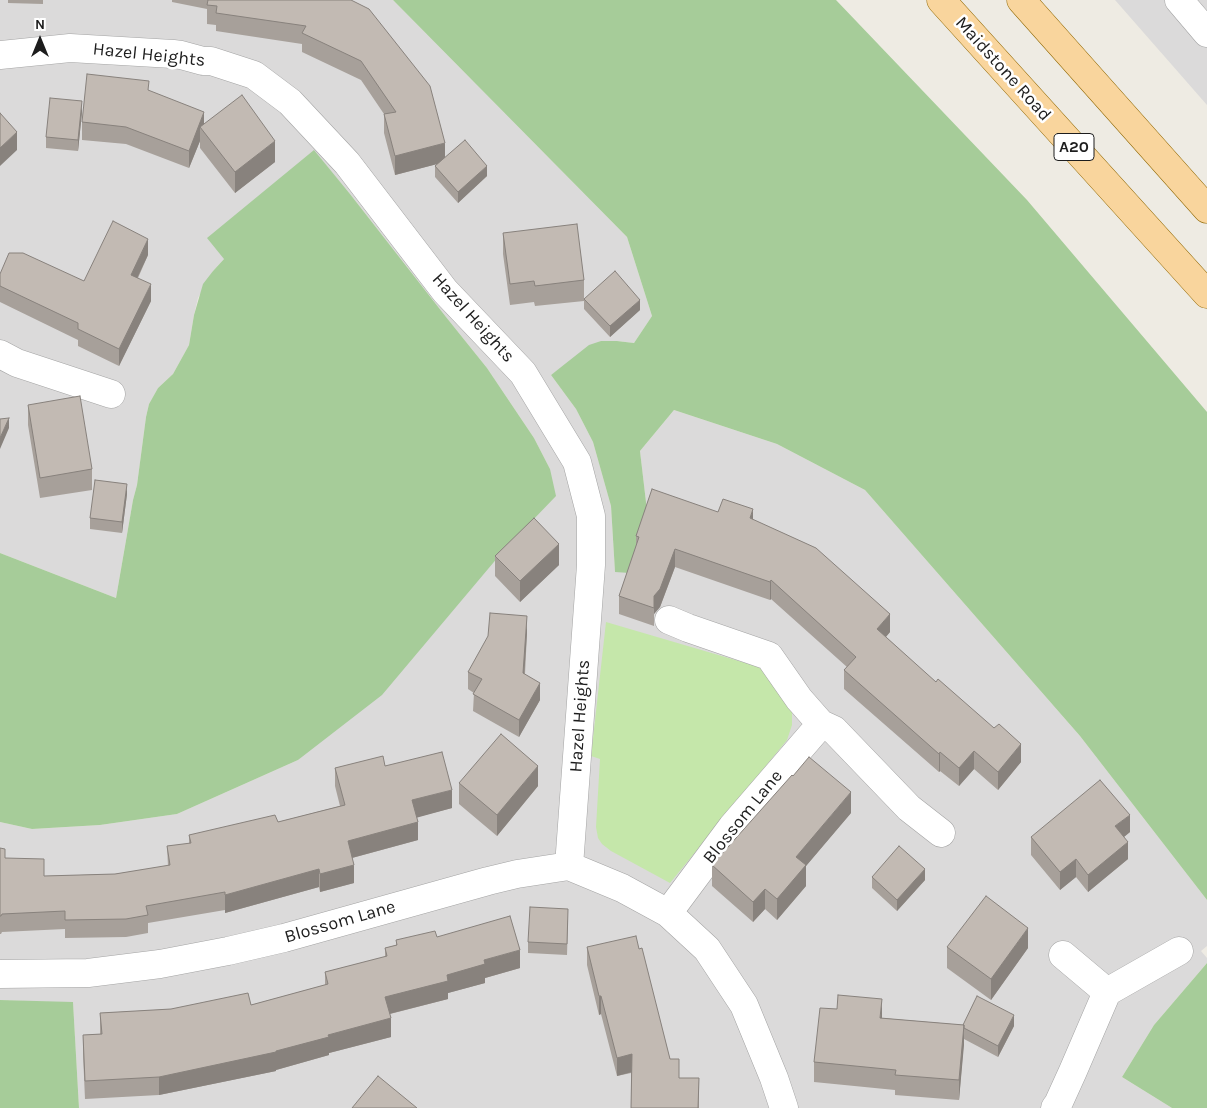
<!DOCTYPE html>
<html>
<head>
<meta charset="utf-8">
<style>
	body { margin:0 }
	#map { position:relative; width:1207px; height:1108px; overflow:hidden; background:#eeebe3; font-family:Karla,sans-serif }
	canvas { display:block }
	.north { position:absolute; left:15px; top:15px; width:50px; height:50px; -webkit-text-stroke:4px #fff; paint-order:stroke; rotate:0deg; font-size:14px; font-weight:700; line-height:20px; text-align:center; color:#1d1d1d }
	.north::after { content:''; display:block; margin:auto; width:18px; height:22px; background:#1d1d1d; clip-path:polygon(50% 0,100% 100%,50% 72%,0 100%) }
</style>
</head>
<body>
<div id="map">
<canvas width="1207" height="1108"></canvas>
<div class="north">N</div>
</div>
<script>
const g = document.querySelector('canvas').getContext('2d');
g.lineJoin = 'round';
function fill(path, color) { g.fillStyle = color; g.fill(path, 'evenodd'); }
const shape = rows => new Path2D(rows.map(r => 'M' + r).join(''));
function stroke(path, color, width, dash) { g.strokeStyle = color; g.lineWidth = width; g.lineCap = dash ? 'butt' : 'round'; g.setLineDash(dash || []); g.stroke(path); }
function label(font, color, halo, rows, align = 'center') {
  g.font = font + ' Karla,sans-serif'; g.lineWidth = 5; g.setLineDash([]); g.textBaseline = 'middle'; g.strokeStyle = halo; g.fillStyle = color; for (const [text, x, y, turn = 0] of rows) {
    g.save(); g.translate(x, y); g.rotate((+turn || 0) * Math.PI / 180); g.textAlign = isNaN(turn) ? turn : align; if (halo) g.strokeText(text, 0, 0); g.fillText(text, 0, 0); g.restore();
  }
}
fill(shape([
	[0,0,393,0,627,237,652,316,634,343,617,341,601,341,551,375,576,409,593,442,611,506,615,572,648,519,640,451,674,410,777,444,865,490,1080,736,1207,900,1207,946,1201,951,1207,958,1207,963,1154,1025,1122,1077,1172,1108,79,1108,73,1003,0,1000,0,822,32,829,100,825,177,814,298,760,550,469,534,438,487,368,446,317,350,194,314,151,224,259,213,271,198,298,194,315,189,345,173,374,158,388,149,404,146,417,137,485,133,500,116,598,0,553],
	[1115,0,1207,0,1207,105]
]), '#dbdada');
fill(shape([
	[606,622,766,669,792,709,792,725,787,740,670,883,611,851,602,844,598,838,596,827,600,759,591,756]
]), '#c5e7aa');
fill(shape([
	[393,0,836,0,1027,200,1207,412,1207,900,1080,736,865,490,777,444,674,410,640,451,648,519,630,573,615,572,611,506,593,442,576,409,551,375,589,345,601,341,617,341,634,343,652,316,627,237],
	[314,150,350,194,446,317,487,368,534,438,550,469,556,496,504,550,382,695,298,760,177,814,100,825,32,829,0,822,0,553,116,598,133,500,137,485,146,417,149,404,158,388,173,374,189,345,194,315,203,284,213,271,224,259,207,238],
	[1207,963,1207,1108,1172,1108,1122,1077,1154,1025],
	[0,1000,73,1002,79,1108,0,1108]
]), '#a6cc99');
const street = shape([
	[1179,0,1207,33],
	[0,55,70,48,173,54,181,55,203,61,211,61,254,75,290,102,347,163,445,291,523,373,577,462,591,516,591,565,569,866],
	[0,354,17,363,111,394],
	[669,620,688,628,769,656,799,699,821,724,834,730,909,808,941,833],
	[668,913,732,827,821,724],
	[1063,955,1107,992],
	[0,974,88,973,160,964,228,951,284,938,488,881,517,874,569,866,622,888,668,913,707,949,744,1005,774,1078,784,1108],
	[1055,1108,1058,1104,1073,1071,1107,992,1179,951]
]);
const primary = shape([
	[941,0,1207,294],
	[1021,0,1207,209]
]);
stroke(street, '#a4a4a4', 29);
stroke(primary, '#916905', 29);
stroke(street, '#fff', 28);
stroke(primary, '#f9d59d', 28);
fill(shape([
	[8,0,43,0,43,4,8,3],
	[172,0,351,0,445,157,487,176,458,203,435,177,435,166,437,164,395,175,384,133,384,114,361,80,302,52,302,44,216,31,216,25,207,24,207,9,172,2],
	[149,91,204,124,275,162,235,193,200,148,200,141,189,168,126,144,82,140,82,122],
	[82,112,78,151,46,148,46,137],
	[503,233,584,280,584,301,535,306,534,302,510,305,503,254],
	[148,255,138,278,151,301,119,366,78,346,78,340,0,302,0,274,84,281],
	[584,299,640,310,610,337,584,309],
	[28,405,92,469,92,490,40,498,28,425],
	[127,494,122,533,90,529,90,518],
	[718,512,753,520,890,632,886,637,1021,762,998,790,974,769,959,786,940,771,939,772,844,689,844,670,847,667,771,599,770,600,675,567,660,607,654,614,654,626,619,614,619,596,636,546,636,536],
	[495,556,559,565,520,602,495,576],
	[527,633,525,674,540,700,519,737,473,711,474,693,468,689,468,672],
	[385,766,452,808,417,817,418,840,352,858,354,883,320,892,319,887,225,913,225,910,148,923,148,933,126,937,65,938,65,929,2,932,1,934,0,934,0,848,5,858,44,876,115,874,168,866,167,846,189,844,189,835,278,822,340,806,335,786,335,768],
	[459,783,538,786,497,836,459,804],
	[851,813,806,866,806,886,777,920,765,909,753,922,712,886,712,865],
	[1130,832,1124,837,1128,859,1088,892,1076,877,1060,890,1031,855,1031,837],
	[872,877,925,880,897,911,872,888],
	[568,920,567,955,528,953,528,942],
	[437,937,520,968,485,978,485,983,448,993,448,999,390,1014,391,1037,329,1053,329,1055,276,1070,276,1071,159,1095,85,1099,83,1054,83,1035,100,1034,100,1013,251,1005,325,985,325,972,385,957,385,948,396,945,396,940],
	[587,947,639,949,670,1059,679,1078,699,1078,699,1108,631,1108,631,1073,617,1076,601,1014,599,1015,587,965],
	[947,947,1028,948,991,1000,947,968],
	[837,1009,882,1018,963,1025,1014,1026,998,1057,964,1039,959,1100,895,1095,895,1090,814,1082,814,1062]
]), '#a7a09a');
fill(shape([
	[82,101,82,112,78,151,78,140],
	[204,112,204,130,200,127,200,141,189,168,189,151],
	[17,132,17,150,0,166,0,148],
	[275,141,275,162,235,193,235,172],
	[445,143,445,162,395,175,395,156],
	[487,166,487,176,458,203,458,192],
	[148,239,148,255,131,291,131,275],
	[151,284,151,301,119,366,119,349],
	[640,300,640,310,610,337,610,326],
	[9,418,9,428,0,449,0,438],
	[127,484,127,494,122,533,122,522],
	[753,509,753,527,750,518],
	[559,544,559,565,520,602,520,581],
	[675,549,675,567,660,607,654,614,654,626,654,596],
	[771,580,771,599,770,600,770,582],
	[890,614,890,632,877,647,877,629],
	[527,616,527,633,523,691,523,673],
	[540,683,540,700,519,737,519,720],
	[1021,744,1021,762,998,790,998,772],
	[974,751,974,769,959,786,959,768],
	[940,752,940,771,939,772,939,754],
	[538,766,538,786,497,836,497,815],
	[452,790,452,808,412,819,412,800],
	[851,792,851,813,806,866,806,886,777,920,777,899,796,857],
	[1130,815,1130,832,1115,844,1115,826],
	[418,822,418,840,348,859,348,841],
	[1128,842,1128,859,1088,892,1088,875],
	[1076,859,1076,877,1060,890,1060,872],
	[354,865,354,883,320,892,320,874],
	[319,869,319,887,225,913,225,895],
	[925,869,925,880,897,911,897,900],
	[765,889,765,909,753,922,753,902],
	[1028,928,1028,948,991,1000,991,979],
	[520,950,520,968,485,978,485,983,448,993,448,999,385,1015,385,997,447,975,484,960],
	[599,996,601,996,601,1014,599,1015],
	[882,999,882,1019,880,1018],
	[1014,1015,1014,1026,998,1057,998,1046],
	[391,1018,391,1037,329,1053,329,1055,276,1070,276,1071,159,1095,159,1077,276,1051,328,1035],
	[964,1025,964,1045,959,1100,959,1080],
	[632,1054,632,1072,617,1076,617,1058]
]), '#88827d');
const building = shape([
	[208,0,351,0,369,9,430,86,445,143,395,156,384,114,396,112,361,61,302,33,306,26,216,13,217,6,207,5,208,0],
	[87,74,149,81,148,90,204,112,189,151,126,127,82,122,87,74],
	[242,95,275,141,235,172,200,127,242,95],
	[50,98,82,101,78,140,46,137,50,98],
	[0,113,17,132,0,148,0,113],
	[465,140,487,166,458,192,435,166,465,140],
	[113,221,148,239,131,275,151,284,119,349,78,329,78,323,0,286,0,274,9,253,23,253,84,281,113,221],
	[577,224,584,280,535,286,534,281,510,284,503,233,577,224],
	[615,271,640,300,610,326,584,299,615,271],
	[80,396,92,469,40,478,28,405,80,396],
	[9,418,0,438,0,419,9,418],
	[95,480,127,484,122,522,90,518,95,480],
	[652,489,718,512,723,499,753,509,750,518,816,548,890,614,877,629,936,682,938,679,994,728,999,724,1021,744,998,772,974,751,959,768,940,752,939,754,844,670,856,657,771,580,770,582,675,549,660,589,654,596,654,608,619,596,639,537,636,536,652,489],
	[534,518,559,544,520,581,495,556,534,518],
	[490,613,527,616,523,673,540,683,519,720,473,694,482,679,468,672,488,636,490,613],
	[501,734,538,766,497,815,459,783,501,734],
	[442,752,452,790,412,800,418,822,348,841,354,865,320,874,319,869,225,895,225,892,146,906,148,915,126,919,65,920,65,911,2,914,1,916,0,916,0,848,5,849,5,858,44,859,44,876,115,874,170,865,167,846,191,843,189,835,275,815,278,822,345,805,335,768,383,756,385,766,442,752],
	[809,757,851,792,796,857,806,865,777,899,765,889,753,902,712,865,792,775,793,776,809,757],
	[1100,780,1130,815,1115,826,1128,842,1088,875,1076,859,1060,872,1031,837,1100,780],
	[899,846,925,869,897,900,872,877,899,846],
	[986,896,1028,928,991,979,947,947,986,896],
	[530,907,568,909,567,944,528,942,530,907],
	[510,916,520,950,484,960,485,964,447,975,448,981,385,997,391,1018,328,1035,329,1037,276,1051,276,1052,159,1077,85,1081,83,1035,102,1034,100,1013,171,1009,248,993,251,1005,328,984,325,972,387,956,385,948,397,945,396,940,435,931,437,937,510,916],
	[636,936,639,949,642,948,670,1059,679,1059,679,1078,699,1078,698,1108,631,1108,632,1054,617,1058,601,996,599,996,587,947,636,936],
	[838,995,882,999,880,1018,964,1025,959,1080,895,1075,896,1070,814,1062,820,1008,837,1009,838,995],
	[977,996,1014,1015,998,1046,964,1028,964,1025,963,1025,977,996],
	[378,1076,417,1108,352,1108,378,1076]
]);
fill(building, '#c2bab3');
stroke(building, '#88827d', 1);
for (const [x, y, w] of [
	[1074,147,40]
]) { const box = new Path2D(); box.roundRect(x - w / 2, y - 13.5, w, 27, 4); g.fillStyle = '#fff'; g.fill(box); stroke(box, '#1d1d1d', 1); }
label('bold 16px', '#1d1d1d', null, [
	["A20",1074,147]
]);
label('18px', '#1d1d1d', '#fff', [
	["Hazel Heights",149,55,6],
	["Maidstone Road",1003,69,48],
	["Hazel Heights",473,318,48],
	["Hazel Heights",580,716,-86],
	["Blossom Lane",743,817,-51],
	["Blossom Lane",340,922,-16]
]);
</script>
</body>
</html>
